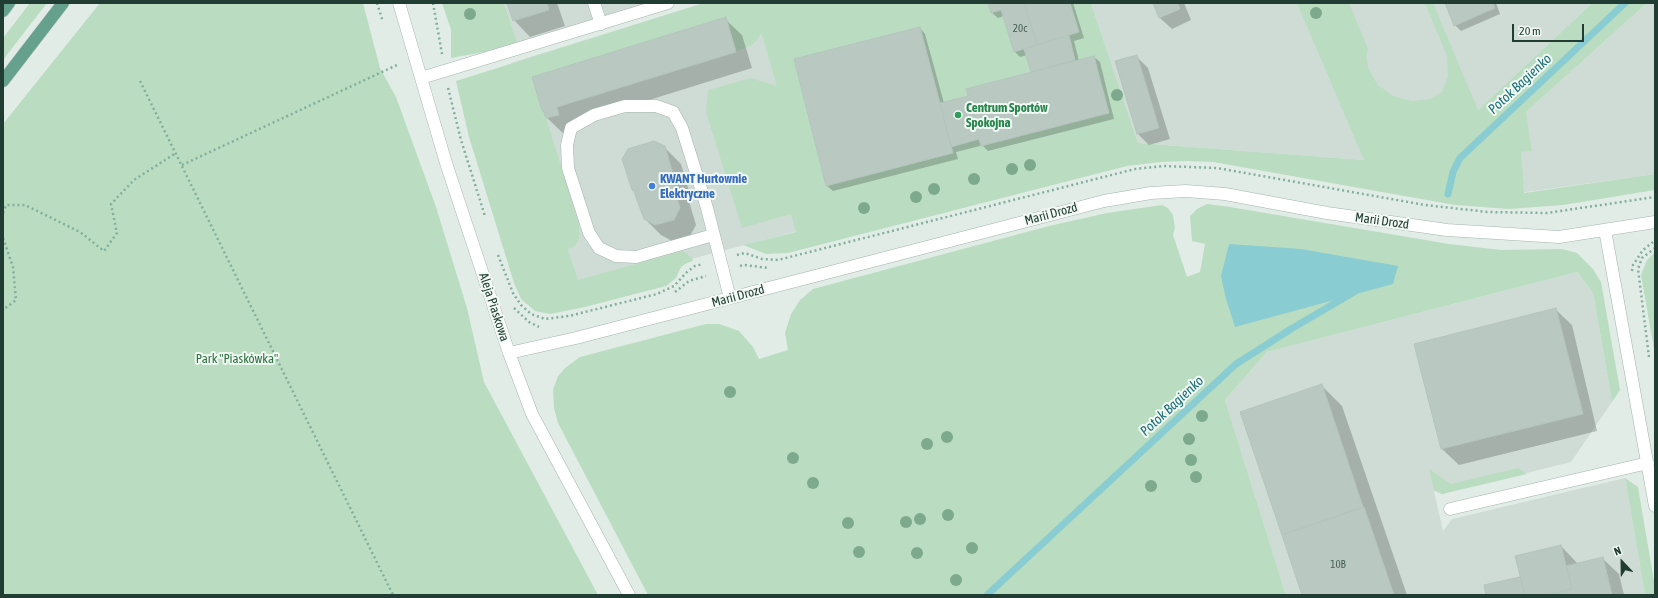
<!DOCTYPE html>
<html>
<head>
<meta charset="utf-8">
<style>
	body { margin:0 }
	#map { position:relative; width:1658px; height:598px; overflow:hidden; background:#e1ece6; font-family:"Asap Condensed",sans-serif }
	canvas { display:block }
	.frame { position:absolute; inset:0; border:4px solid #213d33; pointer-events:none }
	.north { position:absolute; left:1602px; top:542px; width:40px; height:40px; -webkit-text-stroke:3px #f2f8f4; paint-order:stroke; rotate:338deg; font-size:11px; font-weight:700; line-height:16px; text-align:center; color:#213d33 }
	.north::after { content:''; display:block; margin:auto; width:14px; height:18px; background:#213d33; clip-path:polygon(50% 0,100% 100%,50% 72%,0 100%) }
	.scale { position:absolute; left:1512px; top:24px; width:72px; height:18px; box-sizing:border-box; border:2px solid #213d33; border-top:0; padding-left:5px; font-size:12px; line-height:14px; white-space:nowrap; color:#213d33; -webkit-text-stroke:3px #f2f8f4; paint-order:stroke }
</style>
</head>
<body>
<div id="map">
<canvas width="1658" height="598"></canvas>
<div class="frame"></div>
<div class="north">N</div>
<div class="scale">20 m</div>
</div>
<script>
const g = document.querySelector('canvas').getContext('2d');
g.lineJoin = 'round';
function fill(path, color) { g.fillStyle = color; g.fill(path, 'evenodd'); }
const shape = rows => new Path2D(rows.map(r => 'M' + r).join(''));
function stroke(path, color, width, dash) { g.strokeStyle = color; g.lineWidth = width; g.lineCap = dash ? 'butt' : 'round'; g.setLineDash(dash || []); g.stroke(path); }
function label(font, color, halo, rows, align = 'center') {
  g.font = font + ' "Asap Condensed",sans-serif'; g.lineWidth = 4; g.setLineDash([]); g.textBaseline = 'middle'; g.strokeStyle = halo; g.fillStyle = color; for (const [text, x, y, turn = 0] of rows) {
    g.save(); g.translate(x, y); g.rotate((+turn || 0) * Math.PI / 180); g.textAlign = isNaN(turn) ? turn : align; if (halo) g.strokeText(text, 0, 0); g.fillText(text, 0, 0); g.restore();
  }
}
fill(shape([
	[492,3,648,3,506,48],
	[704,3,761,33,821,225,580,288,511,63],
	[1091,3,1592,3,1478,110,1364,160,1138,143],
	[1647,3,1655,3,1655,174,1483,198,1466,166],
	[1577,272,1593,293,1612,402,1571,462,1442,494,1434,491,1443,531,1452,519,1625,478,1645,595,1286,595,1225,400,1267,352]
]), '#cfdcd5');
fill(shape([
	[30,3,47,3,3,60,3,38],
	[100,3,363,3,380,68,396,97,436,207,467,308,484,382,598,595,3,595,3,124],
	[442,3,504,3,517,43,506,48,451,58,451,30],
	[704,3,1091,3,1138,143,1364,160,1297,3,1349,3,1368,49,1366,57,1369,70,1378,85,1393,96,1412,101,1430,99,1442,92,1448,76,1447,56,1425,3,1433,3,1478,110,1592,3,1647,3,1526,112,1532,151,1521,152,1524,193,1655,174,1655,190,1563,205,1509,209,1455,205,1213,162,1187,161,1161,162,1127,166,788,253,766,254,743,245,796,232,791,214,742,228,706,112,708,90,751,78,777,86,761,33,757,40,752,45,736,52,725,18,532,77,542,111,544,111,579,225,579,239,575,246,568,249,578,280,683,251,692,258,693,261,687,263,681,267,676,278,666,286,585,307,550,314,535,311,521,299,514,283,469,137,456,81],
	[1207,204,1230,207,1449,244,1501,250,1562,249,1577,253,1593,269,1601,282,1620,390,1612,402,1593,293,1577,272,1267,352,1225,400,1286,595,648,595,558,423,554,408,553,390,558,376,565,368,580,357,706,324,719,324,739,331,753,347,759,359,788,350,785,333,791,314,800,300,813,289,1049,226,1107,213,1162,205,1168,208,1173,215,1175,228,1173,235,1187,277,1200,272,1205,244,1192,241,1190,216,1197,209],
	[1655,252,1655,355,1641,275,1647,260],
	[1518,468,1527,474,1442,494,1434,490,1429,469,1451,484],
	[1625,478,1638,487,1655,587,1655,595,1645,595]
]), '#baddc1');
fill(shape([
	[1229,244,1301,249,1398,266,1393,284,1235,327,1226,299,1221,276]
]), '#89ccd1');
fill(shape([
	[508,3,557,3,565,26,530,37,514,20],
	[989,3,1073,3,1084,38,1074,41,1079,61,1094,57,1100,62,1114,119,988,151,982,145,980,146,956,152,958,159,833,191,827,186,920,28,925,34,944,103,969,96,1032,73,1027,55,1020,57,1014,51,1004,16,998,18,992,13],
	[1154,3,1184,3,1191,20,1172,29,1160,18],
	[1446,3,1496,3,1500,14,1461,31,1455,25],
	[725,19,742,35,752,68,572,124,564,134,547,118,543,111],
	[1136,56,1148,68,1170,139,1149,145,1138,134,1116,62],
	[664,147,681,164,690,194,688,198,696,225,690,236,672,241,661,235,644,218],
	[1555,309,1572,325,1597,431,1459,465,1442,449,1415,344],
	[1322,386,1342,406,1407,595,1303,595,1241,413],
	[1561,546,1578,564,1602,558,1619,574,1624,595,1487,595,1485,586,1522,577]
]), '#0003');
stroke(shape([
	[1448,194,1453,172,1460,158,1625,3],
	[987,595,1236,364,1291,329,1354,292]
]), '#89ccd1', 7);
const building = shape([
	[507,3,547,3,549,10,513,21,507,3],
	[988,3,1027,3,1025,4,1037,45,1014,52,1001,10,991,13,988,3],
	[1027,3,1070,3,1079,32,1037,45,1025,4,1027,3],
	[1153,3,1178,3,1180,9,1159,18,1153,3],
	[1445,3,1493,3,1495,8,1454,26,1445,3],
	[726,17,736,52,557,107,559,115,546,118,544,111,542,111,532,77,726,17],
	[920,27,953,153,826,186,794,59,920,27],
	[1069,35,1075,60,1031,72,1024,49,1069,35],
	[1137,55,1159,128,1137,134,1115,61,1137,55],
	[1094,56,1109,113,981,146,979,139,951,147,940,103,968,96,966,89,1094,56],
	[654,141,665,146,674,177,672,181,680,208,674,220,655,225,644,219,634,192,632,190,622,159,628,149,654,141],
	[1556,308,1583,414,1441,449,1414,344,1556,308],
	[1322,384,1363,507,1282,535,1240,412,1322,384],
	[1364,507,1394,595,1302,595,1282,535,1364,507],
	[1561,545,1572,589,1549,595,1525,595,1515,556,1561,545],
	[1603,557,1612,595,1549,595,1572,589,1566,566,1603,557],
	[1520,577,1525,595,1486,595,1484,585,1520,577]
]);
fill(building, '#b9c9c2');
stroke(building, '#b4c5bd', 1);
const minor = shape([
	[399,3,446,163,509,353,532,414,629,595],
	[594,3,601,24],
	[421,78,668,3],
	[1605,230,1655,506],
	[713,235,636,257,616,256,599,248,589,233,568,168,567,145,571,128,594,115,625,106,656,106,673,112,682,128,707,208,730,298],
	[509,353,576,338,1104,201,1151,193,1186,191,1225,194,1327,213,1447,230,1559,237,1655,222],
	[1450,509,1648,463]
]);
const major = shape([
	[3,11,9,3],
	[3,81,63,3]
]);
stroke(minor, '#a4b4ad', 13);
stroke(major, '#c1c9c6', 13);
stroke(shape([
	[377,3,383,22],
	[433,3,442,54],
	[140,81,393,595],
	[448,88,461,140,485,216],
	[182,165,397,65],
	[3,213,6,205,25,205,80,232,104,251,117,233,111,204,134,180,176,153],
	[3,238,13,267,16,300,3,310],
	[498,255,513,293,521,305,531,314,545,319,569,316,657,294,674,286,687,272,695,266,703,264],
	[737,255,745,253,762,259,778,260,1135,169,1164,166,1217,168,1425,205,1488,212,1547,213,1655,197],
	[740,266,744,265,768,268],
	[1632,271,1633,265,1643,250,1653,242],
	[675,292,689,281,706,276],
	[514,308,529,322,539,327],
	[1649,357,1638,269,1642,258,1655,248]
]), '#82af9d', 2.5, [2, 3]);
stroke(minor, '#fff', 12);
stroke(major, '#66a18d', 12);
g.fillStyle = '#7da98c';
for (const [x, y] of [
	[1316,13],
	[470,14],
	[1117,95],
	[1030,165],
	[1012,169],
	[974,179],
	[934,189],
	[916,197],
	[864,208],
	[730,392],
	[1202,416],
	[947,437],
	[1189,439],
	[927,444],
	[793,458],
	[1191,460],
	[1196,477],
	[813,483],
	[1151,486],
	[948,515],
	[920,519],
	[906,522],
	[848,523],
	[972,548],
	[859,552],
	[917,553],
	[956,580]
]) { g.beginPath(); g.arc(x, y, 6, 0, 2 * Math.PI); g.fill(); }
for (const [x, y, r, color] of [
	[958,115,4,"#2e9e5b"],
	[652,186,4,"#3f7fe0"]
]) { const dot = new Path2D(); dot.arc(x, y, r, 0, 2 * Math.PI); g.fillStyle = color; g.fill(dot); stroke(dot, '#f2f8f4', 1.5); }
label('11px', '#476057', null, [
	["20c",1020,29],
	["10B",1338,565]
]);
label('bold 13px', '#27864d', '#f2f8f4', [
	["Centrum Sportów",966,108],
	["Spokojna",966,123]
], 'left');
label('bold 13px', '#366cbe', '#f2f8f4', [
	["KWANT Hurtownie",660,179],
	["Elektryczne",660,194]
], 'left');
label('13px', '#213d33', '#f2f8f4', [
	["Marii Drozd",1051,214,-15],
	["Marii Drozd",1382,221,8],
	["Marii Drozd",738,296,-15],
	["Aleja Piaskowa",494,307,72]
]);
label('13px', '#2c7342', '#f2f8f4', [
	["Park \"Piaskówka\"",237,359]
]);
label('italic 14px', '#1b7078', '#f2f8f4', [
	["Potok Bagienko",1520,84,-43],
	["Potok Bagienko",1172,406,-43]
]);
</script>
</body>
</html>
